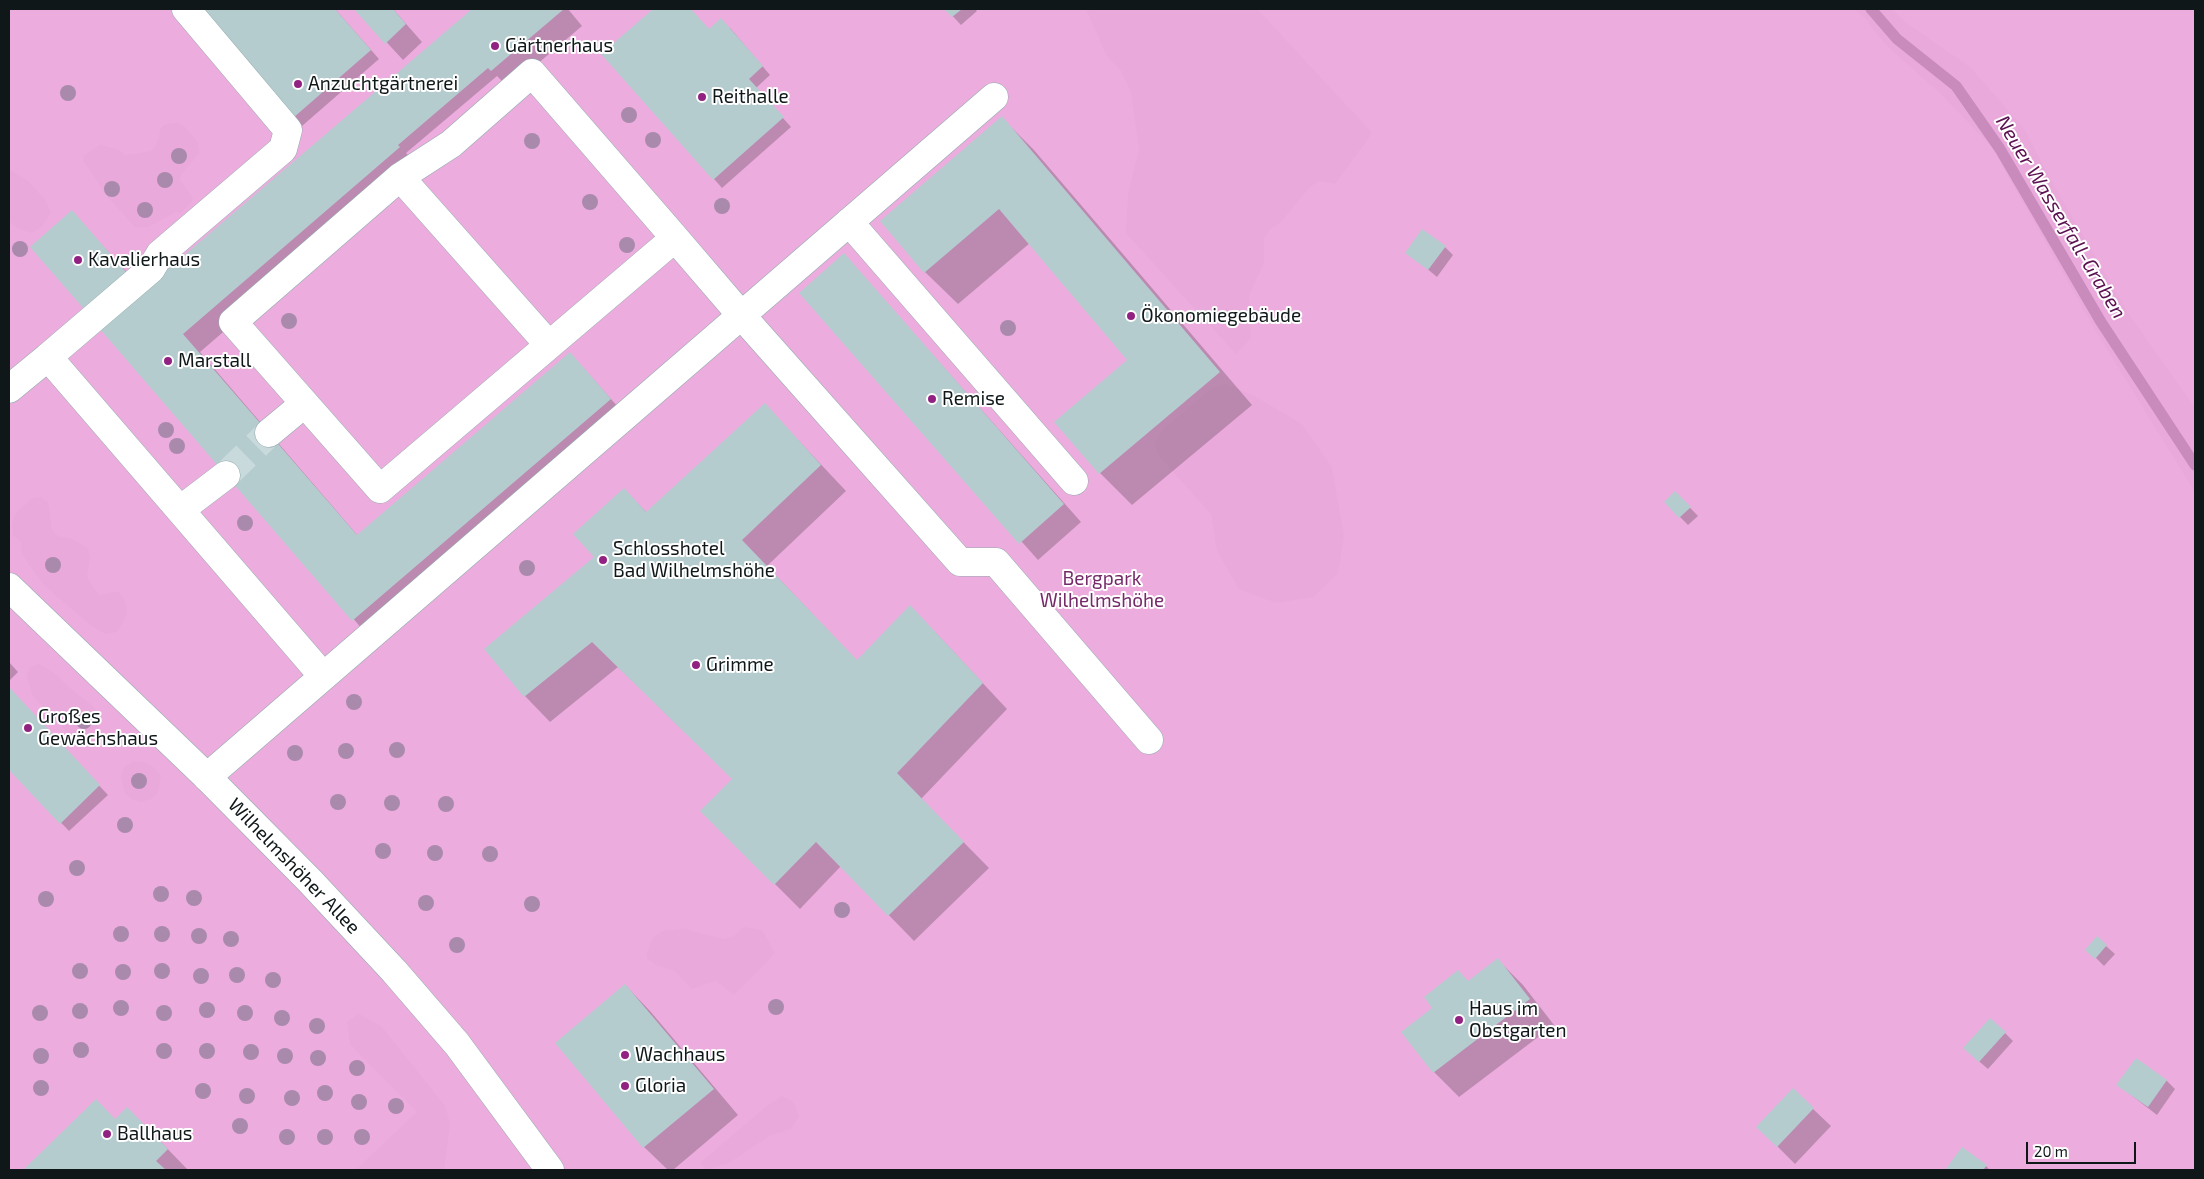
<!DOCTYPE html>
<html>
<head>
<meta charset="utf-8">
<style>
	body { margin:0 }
	#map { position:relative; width:2204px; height:1179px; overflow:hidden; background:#e9fcff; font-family:"Exo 2",sans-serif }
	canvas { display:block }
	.frame { position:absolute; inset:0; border:10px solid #0f1718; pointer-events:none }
	.scale { position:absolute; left:2026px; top:1142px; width:110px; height:22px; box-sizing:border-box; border:2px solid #0f1718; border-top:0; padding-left:6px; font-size:15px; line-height:18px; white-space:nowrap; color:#0f1718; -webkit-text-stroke:4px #fff; paint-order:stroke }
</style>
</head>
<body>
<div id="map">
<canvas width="2204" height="1179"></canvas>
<div class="frame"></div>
<div class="scale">20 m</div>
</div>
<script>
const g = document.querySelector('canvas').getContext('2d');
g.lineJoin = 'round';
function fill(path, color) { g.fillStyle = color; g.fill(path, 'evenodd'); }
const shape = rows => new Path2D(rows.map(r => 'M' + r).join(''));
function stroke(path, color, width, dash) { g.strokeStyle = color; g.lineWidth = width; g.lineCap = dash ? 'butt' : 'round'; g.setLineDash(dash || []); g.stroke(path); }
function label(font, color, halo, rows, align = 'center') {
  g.font = font + ' "Exo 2",sans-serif'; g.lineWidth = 4; g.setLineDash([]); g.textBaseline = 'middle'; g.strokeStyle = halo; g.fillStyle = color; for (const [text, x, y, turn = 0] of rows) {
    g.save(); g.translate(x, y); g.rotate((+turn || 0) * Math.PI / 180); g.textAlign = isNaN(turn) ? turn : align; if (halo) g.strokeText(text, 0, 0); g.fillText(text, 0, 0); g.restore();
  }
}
fill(shape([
	[9,9,2195,9,2195,1170,9,1170]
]), '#ecadde');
fill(shape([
	[1086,9,1257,9,1372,133,1335,184,1318,181,1308,189,1280,223,1270,229,1264,238,1264,263,1249,295,1251,338,1236,354,1126,233,1128,193,1139,149,1131,92,1121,71,1107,56],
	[1854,9,1892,9,1905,22,1970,67,2024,129,2053,184,2128,313,2195,408,2195,492,2094,328,1991,146,1942,95,1885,44,1865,18],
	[177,123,185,127,198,143,199,153,181,175,180,180,193,198,191,203,180,213,176,212,148,227,135,227,107,196,83,160,85,155,100,145,117,149,125,155,152,151,159,139,160,129,166,124],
	[9,169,29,182,46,201,51,213,41,227,32,233,19,229,9,221],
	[1227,384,1254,396,1302,424,1332,468,1344,536,1338,573,1313,597,1276,603,1239,589,1217,551,1211,514,1158,455,1154,444,1164,428,1212,388],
	[40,497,48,502,52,530,58,536,70,538,88,548,90,558,87,577,96,592,101,595,118,591,123,598,127,607,126,617,117,632,106,634,93,627,44,585,28,563,21,552,22,543,13,535,12,524,16,513,25,505,32,498],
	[39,664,54,673,72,690,93,706,101,717,100,724,93,734,78,743,33,696,27,677,29,668],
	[133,761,143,762,153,767,161,776,158,792,152,799,141,802,131,799,124,791,121,776,124,768],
	[744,927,762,930,775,953,734,995,716,981,692,989,675,971,656,965,647,958,647,952,653,938,662,931,685,929,724,939,734,936],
	[359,1014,381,1026,445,1106,450,1124,444,1170,356,1170,417,1112,350,1044,347,1022],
	[782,1096,793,1102,799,1116,791,1129,769,1136,729,1163,707,1170,700,1163,767,1106]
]), '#e9a9db');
fill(shape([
	[200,9,335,9,379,59,302,126],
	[356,9,393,9,422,42,403,60],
	[474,9,568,9,582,26,509,88,497,76,406,153,417,165,200,352,358,536,570,353,627,417,370,638,101,328,72,212,144,291],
	[654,9,690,9,709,31,730,28,770,75,756,88,791,127,722,188,603,54],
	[946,9,975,9,977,11,961,25],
	[1002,118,1034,150,1252,405,1132,505,1100,473,1129,360,1030,243,958,304,925,272,882,221],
	[1445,247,1453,255,1437,277,1407,252],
	[844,255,1081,522,1038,560,801,293],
	[765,405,846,491,767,566,857,661,935,632,1007,709,921,799,989,868,914,941,841,866,800,909,702,811,734,780,618,667,550,722,525,696,486,650,596,557,624,489,647,513],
	[1675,492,1698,516,1688,525,1665,502],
	[9,662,18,672,9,681],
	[9,689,108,795,69,831,9,768],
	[2097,938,2115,954,2104,966,2087,949],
	[1498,960,1523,985,1554,1025,1459,1097,1434,1072,1469,982],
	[625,985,650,1011,738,1115,673,1170,668,1170,644,1147,557,1043],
	[2005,1033,2013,1041,1988,1069,1974,1057],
	[2166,1080,2175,1089,2157,1115,2118,1085],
	[1793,1090,1831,1126,1795,1164,1775,1144],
	[96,1101,115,1120,160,1141,188,1170,25,1170],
	[1962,1149,1986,1166,1990,1170,1947,1170]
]), '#0003');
stroke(shape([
	[1871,9,1897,39,1956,86,2000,149,2101,322,2195,465]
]), '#c98abc', 11);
fill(shape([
	[198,9,335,9,371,50,293,118],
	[354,9,393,9,406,24,385,44],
	[472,9,564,9,491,71,488,68,398,145,400,147,183,334,357,535,570,352,611,399,352,621,99,328],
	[653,9,691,9,709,29,721,18,763,66,749,79,784,117,713,180,601,54],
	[944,9,962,9,952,17],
	[1002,116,1220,372,1099,474,1054,422,1127,360,999,209,924,273,880,221],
	[72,210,126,272,84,309,30,247],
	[1422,229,1446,246,1428,270,1405,253],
	[844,253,1064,504,1019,544,799,293],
	[765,403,821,465,742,540,857,660,910,605,983,683,897,773,964,842,888,916,816,842,774,885,700,811,732,779,592,642,524,697,484,649,594,557,573,534,624,488,646,512],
	[1675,491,1691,507,1679,518,1664,502],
	[9,687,100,785,60,824,9,770],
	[2097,936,2107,945,2095,959,2085,950],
	[1498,958,1530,999,1433,1073,1401,1032,1432,1008,1424,997,1458,970,1468,981],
	[625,984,714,1089,643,1148,555,1043],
	[1990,1018,2006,1032,1979,1062,1963,1048],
	[2136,1058,2167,1080,2148,1107,2116,1085],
	[1793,1088,1814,1108,1777,1147,1756,1127],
	[96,1099,115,1119,127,1107,168,1149,156,1161,166,1170,23,1170],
	[1962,1147,1987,1165,1983,1170,1945,1170]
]), '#b5cccf');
stroke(shape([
	[226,475,269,433]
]), '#c8dadc', 28, [28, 14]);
const minor = shape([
	[400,177,549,345],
	[849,222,1074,481],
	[675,238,380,489,233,322,400,177,451,144,532,73,675,238,741,315,960,562,996,562,1149,740],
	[48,357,151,269,160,254,283,149,288,130,186,9],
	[9,389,48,357,323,676],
	[269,433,304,404],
	[180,510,226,475],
	[207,777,994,97]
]);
const major = shape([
	[9,587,207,777,310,881,394,971,457,1044,550,1170]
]);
stroke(minor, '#96acb0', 29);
stroke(major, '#96acb0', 29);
stroke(minor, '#fff', 28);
stroke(major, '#fff', 28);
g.fillStyle = '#a989ac';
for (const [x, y] of [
	[68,93],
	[629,115],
	[653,140],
	[532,141],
	[179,156],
	[165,180],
	[112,189],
	[590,202],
	[722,206],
	[145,210],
	[627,245],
	[20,249],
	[289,321],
	[1008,328],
	[166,430],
	[177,446],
	[245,523],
	[53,565],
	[527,568],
	[354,702],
	[84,721],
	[397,750],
	[346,751],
	[295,753],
	[139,781],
	[338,802],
	[392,803],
	[446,804],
	[125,825],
	[383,851],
	[435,853],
	[490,854],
	[77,868],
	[161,894],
	[194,898],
	[46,899],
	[426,903],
	[532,904],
	[842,910],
	[121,934],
	[162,934],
	[199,936],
	[231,939],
	[457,945],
	[80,971],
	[162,971],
	[123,972],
	[237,975],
	[201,976],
	[273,980],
	[776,1007],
	[121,1008],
	[207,1010],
	[80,1011],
	[40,1013],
	[164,1013],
	[245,1013],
	[282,1018],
	[317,1026],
	[81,1050],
	[164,1051],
	[207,1051],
	[251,1052],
	[41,1056],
	[285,1056],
	[318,1058],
	[357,1068],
	[41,1088],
	[203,1091],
	[325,1093],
	[247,1096],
	[292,1098],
	[359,1102],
	[396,1106],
	[240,1126],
	[287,1137],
	[325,1137],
	[362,1137]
]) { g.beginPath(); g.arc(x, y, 8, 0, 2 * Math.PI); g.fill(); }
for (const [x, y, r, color] of [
	[495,46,5,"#922282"],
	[298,84,5,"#922282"],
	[702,97,5,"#922282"],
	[78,260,5,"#922282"],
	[1131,316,5,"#922282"],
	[168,361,5,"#922282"],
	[932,399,5,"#922282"],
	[603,560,5,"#922282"],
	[696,665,5,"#922282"],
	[28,728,5,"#922282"],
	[1459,1020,5,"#922282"],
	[625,1055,5,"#922282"],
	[625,1086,5,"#922282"],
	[107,1134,5,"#922282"]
]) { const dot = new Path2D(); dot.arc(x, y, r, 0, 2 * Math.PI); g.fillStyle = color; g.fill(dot); stroke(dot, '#fff', 2); }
label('19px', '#0f1718', '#fff', [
	["Gärtnerhaus",505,46],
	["Anzuchtgärtnerei",308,84],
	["Reithalle",712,97],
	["Kavalierhaus",88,260],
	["Ökonomiegebäude",1141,316],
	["Marstall",178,361],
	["Remise",942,399],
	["Schlosshotel",613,549],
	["Bad Wilhelmshöhe",613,571],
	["Grimme",706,665],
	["Großes",38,717],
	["Gewächshaus",38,739],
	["Haus im",1469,1009],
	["Obstgarten",1469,1031],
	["Wachhaus",635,1055],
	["Gloria",635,1086],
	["Ballhaus",117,1134]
], 'left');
label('19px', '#752b69', '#fff', [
	["Bergpark",1102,579],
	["Wilhelmshöhe",1102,601]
]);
label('19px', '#0f1718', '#fff', [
	["Wilhelmshöher Allee",294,866,46]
]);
label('italic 20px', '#5c1151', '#fff', [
	["Neuer Wasserfall-Graben",2061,217,59]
]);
</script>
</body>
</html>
